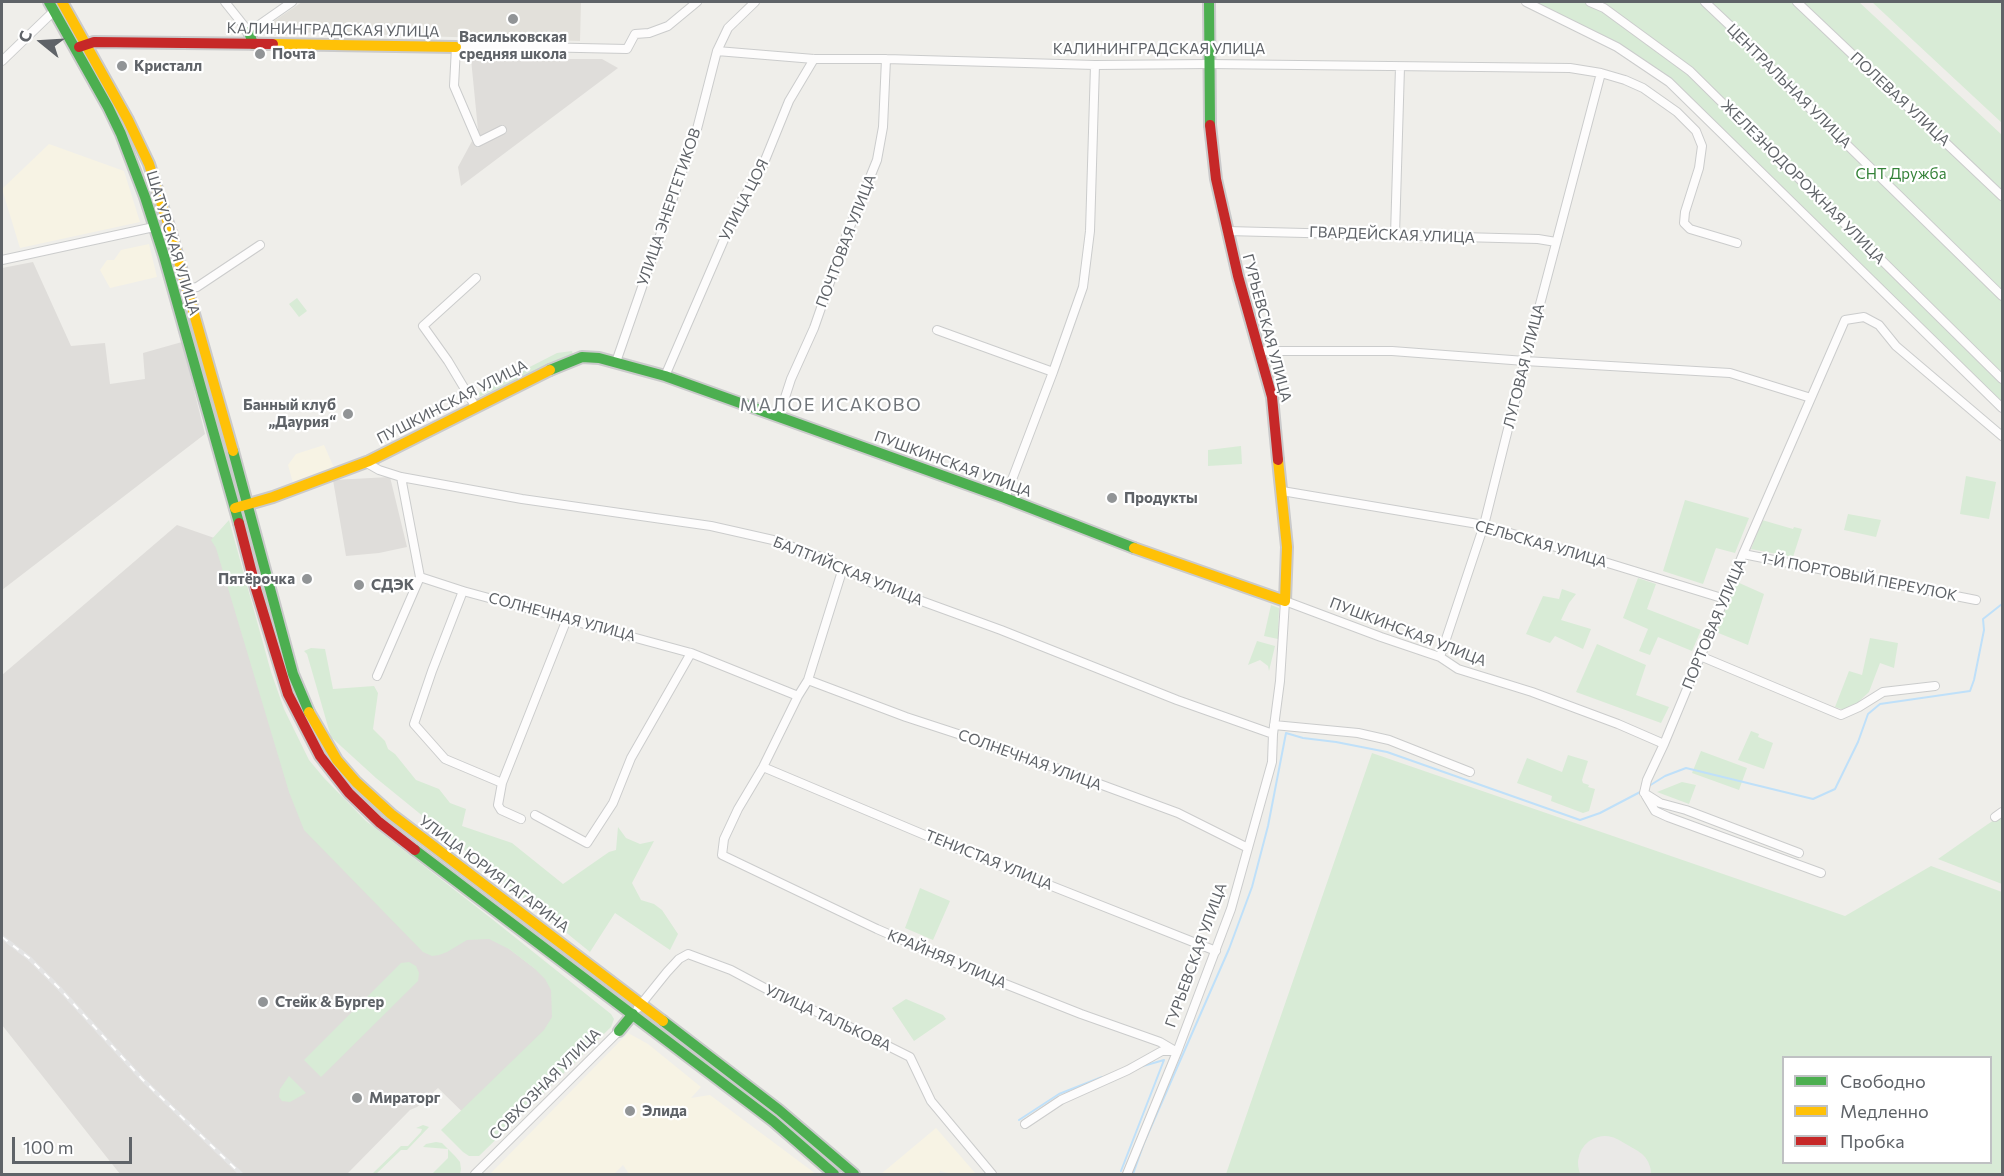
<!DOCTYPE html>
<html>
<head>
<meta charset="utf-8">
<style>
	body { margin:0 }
	#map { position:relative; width:2004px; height:1176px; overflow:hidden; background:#efeeea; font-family:Commissioner,sans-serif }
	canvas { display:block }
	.frame { position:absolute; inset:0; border:3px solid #5f6368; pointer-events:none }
	.legend { position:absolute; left:1782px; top:1056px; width:210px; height:108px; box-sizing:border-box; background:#fff; border:2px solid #bfc1c3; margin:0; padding:8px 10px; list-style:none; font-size:18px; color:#5f6368 }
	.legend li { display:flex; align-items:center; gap:12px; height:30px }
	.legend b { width:30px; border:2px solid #bfc1c3 }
	.north { position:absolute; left:12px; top:12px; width:60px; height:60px; -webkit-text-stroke:4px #fff; paint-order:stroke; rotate:288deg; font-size:16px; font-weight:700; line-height:24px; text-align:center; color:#5f6368 }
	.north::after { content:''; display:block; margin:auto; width:21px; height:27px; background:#5f6368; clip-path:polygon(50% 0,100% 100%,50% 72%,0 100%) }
	.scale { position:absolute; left:12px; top:1137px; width:120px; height:27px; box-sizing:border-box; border:3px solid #5f6368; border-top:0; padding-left:8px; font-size:18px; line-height:21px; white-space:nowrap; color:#5f6368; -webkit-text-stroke:4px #fff; paint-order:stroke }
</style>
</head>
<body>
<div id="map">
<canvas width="2004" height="1176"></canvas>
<div class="frame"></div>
<ul class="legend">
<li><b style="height:8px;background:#4caf50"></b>Свободно</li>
<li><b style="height:8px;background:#ffc107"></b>Медленно</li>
<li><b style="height:8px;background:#c62828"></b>Пробка</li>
</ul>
<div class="north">С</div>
<div class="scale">100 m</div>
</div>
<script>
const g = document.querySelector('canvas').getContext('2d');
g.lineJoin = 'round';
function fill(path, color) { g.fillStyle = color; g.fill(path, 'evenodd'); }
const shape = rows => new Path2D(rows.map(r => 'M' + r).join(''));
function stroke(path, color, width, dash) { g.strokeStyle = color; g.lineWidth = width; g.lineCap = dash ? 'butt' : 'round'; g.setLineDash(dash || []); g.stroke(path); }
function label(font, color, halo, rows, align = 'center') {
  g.font = font + ' Commissioner,sans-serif'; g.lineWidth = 4.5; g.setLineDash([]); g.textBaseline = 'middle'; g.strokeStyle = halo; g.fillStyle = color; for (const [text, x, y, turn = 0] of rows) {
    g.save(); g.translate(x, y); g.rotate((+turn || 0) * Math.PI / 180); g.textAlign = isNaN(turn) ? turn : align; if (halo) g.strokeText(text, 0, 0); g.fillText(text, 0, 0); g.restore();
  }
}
fill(shape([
	[49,144,124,171,140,222,20,248,2,189],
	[149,244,157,277,110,288,100,270,107,260,114,260,121,250],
	[324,445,335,470,293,483,288,465,296,454],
	[628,1033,648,1044,701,1087,691,1098,710,1095,816,1174,629,1174,623,1165,614,1174,490,1174],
	[936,1128,976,1174,952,1174,940,1171,939,1174,881,1174]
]), '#f7f3e4');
fill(shape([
	[471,59,602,59,618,68,461,186,458,167,478,130],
	[33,262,71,346,105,343,110,384,145,379,143,353,182,342,205,434,2,590,2,268],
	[390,477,407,547,379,553,346,556,333,480],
	[177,525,223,541,291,783,603,1020,486,1135,438,1088,417,1107,410,1110,347,1174,120,1174,2,1025,2,675]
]), '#dfddda');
fill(shape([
	[302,2,581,2,580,41,259,31]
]), '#e2e0da');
fill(shape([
	[1527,2,1859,2,2002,135,2002,404,1685,100,1651,73,1607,44],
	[1872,2,2002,2,2002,123],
	[297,298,307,311,299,317,289,304],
	[572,351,573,355,479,397,479,393,557,353],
	[1241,446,1242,464,1208,466,1208,450],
	[1966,476,1996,482,1989,519,1960,514],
	[1685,500,1749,518,1735,553,1716,548,1703,584,1663,571],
	[1848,514,1881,520,1876,537,1844,530],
	[229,520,271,672,284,709,309,760,324,778,366,821,492,919,611,1014,614,1019,611,1027,479,1156,469,1156,463,1152,441,1130,544,1030,552,1017,551,990,545,979,535,969,509,949,489,939,467,940,447,952,439,955,432,956,423,952,304,830,289,792,216,548,211,540],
	[1762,520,1793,529,1794,527,1802,529,1793,557,1751,549],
	[1638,578,1656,584,1647,609,1701,630,1692,651,1658,637,1650,655,1639,651,1648,629,1623,618],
	[1737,582,1764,594,1748,645,1716,632],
	[1562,589,1576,594,1569,603,1561,620,1591,629,1583,649,1555,636,1550,643,1526,634,1543,596,1559,599],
	[1271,605,1279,608,1278,639,1264,636],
	[1870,638,1898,643,1894,668,1880,663,1869,692,1851,709,1844,710,1835,707,1849,671,1862,675],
	[1257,641,1275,646,1269,671,1268,666,1260,660,1248,665],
	[1597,644,1646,665,1636,695,1669,707,1661,723,1576,692],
	[311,648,325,649,333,689,374,686,378,693,373,729,385,741,388,749,395,754,416,780,439,789,450,803,466,809,462,826,512,843,563,884,609,852,616,850,618,827,626,838,640,844,654,841,632,883,641,900,654,904,662,910,678,934,670,950,615,913,590,952,376,778,331,737,307,654,304,651],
	[1751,731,1759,734,1758,737,1773,743,1764,769,1738,760],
	[1701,751,1747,768,1739,790,1692,773],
	[1372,753,1845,916,1931,866,2002,892,2002,1174,1639,1174,1607,1155,1599,1168,1610,1174,1226,1174],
	[1784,1058,1990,1058,1990,1162,1784,1162],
	[1568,755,1588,761,1582,780,1583,783,1589,785,1588,787,1595,789,1589,811,1583,813,1551,801,1552,796,1517,783,1527,758,1562,772],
	[1682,782,1696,785,1689,804,1657,792],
	[2002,815,2002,884,1938,859,1988,824],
	[920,888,950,901,933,940,905,928],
	[409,962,416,966,419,973,418,981,321,1077,304,1060,401,963],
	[906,999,943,1015,946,1019,914,1041,892,1008],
	[289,1076,306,1093,290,1102,282,1101,279,1097,280,1089],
	[423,1125,429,1127,407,1150,401,1150,376,1174,372,1174,401,1146,408,1146,421,1132,422,1129,416,1128],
	[436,1142,442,1143,455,1156,460,1162,461,1169,460,1174,432,1174,448,1158,448,1149,423,1147,426,1144]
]), '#d8ebd6');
stroke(shape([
	[1649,786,1665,776,1686,768,1813,799,1835,789,1858,742,1868,714,1880,704,1970,691,1974,680,1984,630,1983,619,2002,604],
	[1019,1120,1059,1094,1102,1077],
	[1121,1171,1164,1060,1143,1066],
	[1133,1174,1144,1143,1229,949,1252,887,1268,826,1286,733,1303,738,1336,742,1387,752,1580,820,1600,813,1642,791]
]), '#bfe0f9', 2);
stroke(shape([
	[1605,1163,1624,1174]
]), '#eae9e7', 54);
const street = shape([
	[225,2,249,32,292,2],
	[1526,2,1617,47,1669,82,2002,408],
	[1590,2,1604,8,1690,71,2002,379],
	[1705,2,1742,37,1795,94,2002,296],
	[1797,2,2002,196],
	[717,51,814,59,886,59,1095,65,1209,64,1570,68,1601,73,1625,80,1643,88,1677,112,1696,131,1702,146,1699,168,1685,212,1684,223,1690,229,1737,243],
	[2,61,54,11],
	[502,130,478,142,454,86,456,47,487,46,627,49,635,34,649,33,668,26,697,2],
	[1227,231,1538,239,1556,242],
	[1395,235,1400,67],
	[2,260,154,227],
	[186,289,197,287,260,245],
	[937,330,1053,372],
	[1260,351,1392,351,1525,361,1730,373,1811,398],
	[616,362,697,129,717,51,728,28,755,2],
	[665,376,739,205,761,170,789,101,814,59],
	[475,406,448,361,423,326,476,278],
	[779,416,791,379,814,328,845,239,877,160,883,127,886,59],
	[365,462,379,470,401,477,522,499,711,526,773,540,827,559,872,583,1001,630,1177,700,1273,734,1272,762,1231,909,1177,1052,1127,1174],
	[401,477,420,577,463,591,691,653,798,696],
	[1282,491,1484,525,1725,599],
	[1005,498,1053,372,1083,287,1090,231,1095,65],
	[1743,554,1976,600],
	[843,568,808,680,798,696,763,767,738,809,724,839,722,855,877,929,985,976,1081,1014,1160,1042,1177,1052],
	[463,591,432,671,414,724,445,759,502,783],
	[1700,656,1841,715,1859,707,1883,692,1935,686],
	[1440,657,1484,525,1525,361,1601,73],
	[377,676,420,577],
	[808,680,906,717,1010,751,1178,813,1248,848],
	[1274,725,1358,733,1389,740,1470,772],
	[1273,734,1280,681,1285,601,1381,637,1440,657,1458,669,1532,692,1618,724,1664,744],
	[763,767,958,849,1216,951],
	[1646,796,1655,811,1668,817,1821,873],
	[535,815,587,843,613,803,631,758,691,653],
	[1995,817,2002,812],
	[521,819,501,810,498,805,502,783,567,619],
	[1799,853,1686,810,1660,803,1644,793,1647,780,1664,744,1743,554,1845,320,1864,317,1879,325,1896,346,2002,436],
	[638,1008,667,972,679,959,688,954,731,970,774,993,842,1023,910,1057,931,1101,992,1174],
	[1025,1124,1061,1100,1128,1070,1162,1051,1173,1051],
	[475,1174,619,1031]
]);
const fast = shape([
	[49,2,108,107,121,134,145,197,164,256,239,523],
	[1209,2,1210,125],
	[249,32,253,44],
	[550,370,582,357,599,358,665,376,1005,498,1134,548],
	[233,451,293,674,309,712],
	[415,850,773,1121,834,1174],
	[663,1021,779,1110,854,1174],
	[619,1031,633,1014]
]);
const slow = shape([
	[62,2,128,120,149,164,171,233,233,451],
	[273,44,456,47],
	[235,508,273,497,369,461,550,370],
	[1134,548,1285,601,1287,547,1278,460],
	[309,712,337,760,356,782,391,814,663,1021]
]);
const jam = shape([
	[79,47,94,42,273,44],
	[1210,125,1216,179,1238,276,1272,397,1278,460],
	[239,523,256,589,288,694,320,756,349,793,379,822,415,850]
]);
stroke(street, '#cbcccc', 10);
stroke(fast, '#cacacb', 14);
stroke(slow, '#cacacb', 14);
stroke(jam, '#cacacb', 14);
stroke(street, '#fdfcfc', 8);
stroke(fast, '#4caf50', 10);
stroke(slow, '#ffc107', 10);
stroke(jam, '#c62828', 10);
const rail = shape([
	[2,937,29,958,59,988,142,1079,241,1174]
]);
stroke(rail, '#e4e4e4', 4.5);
stroke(rail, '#fff', 2, [7]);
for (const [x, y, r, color] of [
	[513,19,6,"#919496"],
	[260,54,6,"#919496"],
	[122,66,6,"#919496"],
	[348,414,6,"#919496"],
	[1112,498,6,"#919496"],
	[307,579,6,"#919496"],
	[359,585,6,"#919496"],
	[263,1002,6,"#919496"],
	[357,1098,6,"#919496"],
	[630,1111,6,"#919496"]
]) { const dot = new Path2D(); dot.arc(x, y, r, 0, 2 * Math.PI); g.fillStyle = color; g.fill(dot); stroke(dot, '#fff', 2); }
label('15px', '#5f6368', '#fff', [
	["КАЛИНИНГРАДСКАЯ УЛИЦА",333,30,1],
	["КАЛИНИНГРАДСКАЯ УЛИЦА",1159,49],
	["ЦЕНТРАЛЬНАЯ УЛИЦА",1789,86,45],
	["ПОЛЕВАЯ УЛИЦА",1900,99,43],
	["ЖЕЛЕЗНОДОРОЖНАЯ УЛИЦА",1803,182,45],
	["УЛИЦА ЦОЯ",744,200,-63],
	["УЛИЦА ЭНЕРГЕТИКОВ",669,207,-71],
	["ГВАРДЕЙСКАЯ УЛИЦА",1392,235,2],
	["ПОЧТОВАЯ УЛИЦА",846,241,-69],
	["ШАТУРСКАЯ УЛИЦА",173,243,73],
	["ГУРЬЕВСКАЯ УЛИЦА",1267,328,75],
	["ЛУГОВАЯ УЛИЦА",1524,366,-76],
	["ПУШКИНСКАЯ УЛИЦА",452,402,-27],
	["ПУШКИНСКАЯ УЛИЦА",953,464,20],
	["СЕЛЬСКАЯ УЛИЦА",1541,544,16],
	["БАЛТИЙСКАЯ УЛИЦА",848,571,22],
	["1-Й ПОРТОВЫЙ ПЕРЕУЛОК",1859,577,11],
	["СОЛНЕЧНАЯ УЛИЦА",562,617,15],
	["ПОРТОВАЯ УЛИЦА",1714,624,-67],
	["ПУШКИНСКАЯ УЛИЦА",1408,632,21],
	["СОЛНЕЧНАЯ УЛИЦА",1030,760,20],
	["ТЕНИСТАЯ УЛИЦА",989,860,22],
	["УЛИЦА ЮРИЯ ГАГАРИНА",494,874,37],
	["ГУРЬЕВСКАЯ УЛИЦА",1196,955,-70],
	["КРАЙНЯЯ УЛИЦА",947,959,23],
	["УЛИЦА ТАЛЬКОВА",828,1018,25],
	["СОВХОЗНАЯ УЛИЦА",545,1084,-45]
]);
label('bold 15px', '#5f6368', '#fff', [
	["Васильковская",513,37,"center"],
	["средняя школа",513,54,"center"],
	["Почта",272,54],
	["Кристалл",134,66],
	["Банный клуб",336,405,"right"],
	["„Даурия“",336,422,"right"],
	["Продукты",1124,498],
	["Пятёрочка",295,579,"right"],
	["СДЭК",371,585],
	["Стейк & Бургер",275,1002],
	["Мираторг",369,1098],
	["Элида",642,1111]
], 'left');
label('15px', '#348238', '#fff', [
	["СНТ Дружба",1901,174]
]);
g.letterSpacing = '1.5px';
label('18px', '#70757a', '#fff', [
	["МАЛОЕ ИСАКОВО",831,405]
]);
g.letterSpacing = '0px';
</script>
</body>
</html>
